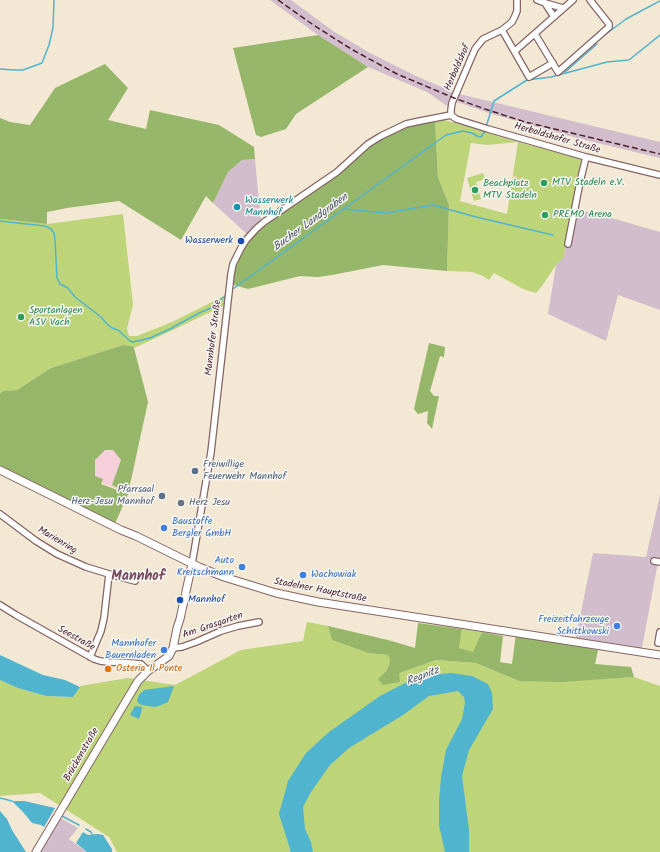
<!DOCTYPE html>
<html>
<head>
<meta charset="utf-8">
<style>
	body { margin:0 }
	canvas { display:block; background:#f3e8d4 }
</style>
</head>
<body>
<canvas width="660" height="852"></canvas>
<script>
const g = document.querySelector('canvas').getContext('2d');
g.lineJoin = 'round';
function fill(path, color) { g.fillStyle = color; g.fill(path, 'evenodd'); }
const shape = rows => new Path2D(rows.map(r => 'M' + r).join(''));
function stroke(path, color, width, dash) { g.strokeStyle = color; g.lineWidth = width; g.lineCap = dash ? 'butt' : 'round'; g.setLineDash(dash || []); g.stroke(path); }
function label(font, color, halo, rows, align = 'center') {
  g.font = font + ' Kalam,sans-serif'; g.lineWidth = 3; g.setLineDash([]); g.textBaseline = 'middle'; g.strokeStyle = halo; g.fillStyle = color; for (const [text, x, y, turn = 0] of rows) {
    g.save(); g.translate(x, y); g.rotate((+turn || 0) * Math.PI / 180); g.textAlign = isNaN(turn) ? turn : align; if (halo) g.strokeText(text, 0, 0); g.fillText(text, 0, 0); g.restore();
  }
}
fill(shape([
	[103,446,137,457,128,493,81,475]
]), '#f5cfda');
fill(shape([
	[270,0,291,0,333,31,370,53,416,76,455,93,660,142,660,158,577,138,492,114,451,100,447,106,427,92,368,67,318,35],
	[255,159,261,222,248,235,213,203,228,172,242,160],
	[572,208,608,217,660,232,660,310,618,295,606,341,548,314,556,265,564,256],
	[660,495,660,562,658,562,641,653,598,650,574,646,593,553,646,557],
	[60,818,78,828,69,839,87,852,39,852]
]), '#d1bdcb');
fill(shape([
	[444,120,459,124,518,142,581,159,568,229,564,257,556,265,542,286,536,293,523,289,494,273,489,280,483,276,472,272,447,271,449,205,438,177,435,121],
	[518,142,507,214,460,201,471,143,487,145],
	[483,173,485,179,476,182,481,199,474,201,467,178],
	[123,214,133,305,127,328,129,336,137,336,172,322,226,295,225,305,173,330,134,348,132,346,123,345,51,368,17,390,3,391,0,394,0,219,47,224],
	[307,622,328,626,332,640,368,653,388,655,390,661,387,670,378,679,436,660,476,663,519,681,586,680,634,677,660,686,660,852,117,852,109,837,40,793,0,796,0,680,18,688,46,696,73,697,80,687,80,686,128,678,175,685,241,650,303,641],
	[462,629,482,632,474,653,459,648]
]), '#bdd479');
fill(shape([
	[318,35,368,67,296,114,286,129,261,137,256,135,233,48],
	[105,64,128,88,108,120,146,129,150,110,219,125,254,147,255,159,242,160,228,172,213,203,206,196,181,240,119,201,67,208,47,212,47,224,0,219,0,118,10,122,30,125,55,88],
	[435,121,438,177,449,205,447,271,383,265,332,275,318,277,300,276,248,289,234,285,234,273,238,258,248,235,330,177,364,148,406,124],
	[429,343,445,347,444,357,440,356,430,391,434,396,439,396,432,429,427,423,428,411,418,414,414,409],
	[123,345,132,346,134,348,148,402,128,493,112,485,121,460,113,450,105,450,95,460,95,476,103,479,101,484,128,494,114,526,0,470,0,394,3,391,17,390,51,368],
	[418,623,462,629,459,648,473,652,482,632,503,636,500,662,512,664,516,634,598,650,595,664,631,667,634,677,562,682,519,681,476,663,436,660,399,673,400,682,383,685,378,679,387,670,390,661,388,655,368,653,332,640,328,626,388,640,415,648]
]), '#96b669');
fill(shape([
	[0,655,43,675,65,680,80,687,73,697,46,696,18,688,0,680],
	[451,673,472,676,488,684,492,693,493,709,469,750,462,776,469,830,469,852,445,852,439,825,439,800,441,777,446,750,462,719,465,703,464,697,458,691,429,696,403,715,349,748,330,765,311,792,303,807,305,829,311,842,313,852,291,852,279,814,288,781,306,753,329,732,380,696,411,680,430,675],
	[174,686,168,702,159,706,155,707,148,706,142,705,138,703,137,700,139,695,144,690],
	[135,706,142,707,141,713,139,719,130,715],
	[12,801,24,801,55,808,44,827,41,825,32,823,23,812],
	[0,811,7,819,12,830,26,852,0,852],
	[83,832,88,835,98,834,103,835,112,849,112,852,87,852,76,843]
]), '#50b4cf');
stroke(shape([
	[602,37,626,19,660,1],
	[0,69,14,70,23,70,42,63,49,45,53,28,54,0],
	[565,72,597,44],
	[486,127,494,101,527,80,551,77,607,62,629,60,660,35],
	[344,209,386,213,433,205,476,217,553,235],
	[0,221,45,226,51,229,54,233,55,240,57,278,60,284,68,288,75,297,101,317,106,323,112,328,118,330,130,341,133,342,150,338,170,329,199,313,213,307,226,295],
	[230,291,446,135,463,131,472,133,477,136,481,137,485,131],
	[0,798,12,801],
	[60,815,79,825],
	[86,829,91,832,93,836]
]), '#50b4cf', 1.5);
const minor = shape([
	[537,0,545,3,563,8],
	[545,3,554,17],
	[502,30,529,77,553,63],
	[535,34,558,72,609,27,609,24,590,0],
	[515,51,573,0],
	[451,115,456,119,488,129,586,157,660,175],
	[451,115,451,110,452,103,475,49,483,39,502,30,512,22,515,16,517,11,517,0],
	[568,244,580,182,586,157],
	[0,514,36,541,57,554,86,567,109,574,104,618,101,631,90,657],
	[654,561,660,562],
	[192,564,211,452,231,274,233,264,241,248,246,240,256,229,264,222,337,172,368,144,381,136,406,124,420,121,451,115],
	[109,574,135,581],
	[0,605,16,615,94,659,100,661,108,662,131,663,141,664,148,671],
	[660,632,658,643,660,643],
	[173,648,182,647,196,642,221,631,238,626,259,622]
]);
const major = shape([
	[0,470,121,530,136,536,199,567,224,577,276,593,318,602,660,655],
	[36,852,138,681,148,671,169,656,173,648,177,628,180,619,192,564]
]);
stroke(minor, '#856566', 8);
stroke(major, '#856566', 9);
stroke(minor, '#fff', 5.5);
stroke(major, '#fff', 7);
stroke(shape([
	[278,0,312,24,351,49,397,74,454,98,488,110,525,122,660,154]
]), '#4a1f2b', 1.5, [6, 3]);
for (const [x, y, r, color] of [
	[544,183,4,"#2e9e5b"],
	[475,190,4,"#2e9e5b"],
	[237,207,4,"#0f9aa8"],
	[545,215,4,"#2e9e5b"],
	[241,241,4,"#1a4fb4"],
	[21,317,4,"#2e9e5b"],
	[195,471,4,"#5c6f8a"],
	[162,496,4,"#5c6f8a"],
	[181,503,4,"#6b7280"],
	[164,528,4,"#3f7fe0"],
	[242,567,4,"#3f7fe0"],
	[303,575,4,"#3f7fe0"],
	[180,600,4,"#1a4fb4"],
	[617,626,4,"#3f7fe0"],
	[164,650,4,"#3f7fe0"],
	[108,669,4,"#e8710a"]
]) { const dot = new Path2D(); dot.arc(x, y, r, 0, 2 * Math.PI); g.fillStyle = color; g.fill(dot); stroke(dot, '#f6f6f2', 1.5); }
label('10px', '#4a1f2b', '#f6f6f2', [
	["Herboldshof",458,68,-66],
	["Herboldshofer Straße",557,139,16],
	["Mannhofer Straße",214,338,-83],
	["Marienring",57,541,31],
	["Stadelner Hauptstraße",320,591,11],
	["Am Grasgarten",213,626,-19],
	["Seestraße",76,639,29],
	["Brückenstraße",82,755,-60]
]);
label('10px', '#27864d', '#f6f6f2', [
	["MTV Stadeln e.V.",552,183],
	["Beachplatz",483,184],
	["MTV Stadeln",483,196],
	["PREMO Arena",553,215],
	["Sportanlagen",29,311],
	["ASV Vach",29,323]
], 'left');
label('10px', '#0d838f', '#f6f6f2', [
	["Wasserwerk",245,201],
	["Mannhof",245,213]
], 'left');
label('10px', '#164399', '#f6f6f2', [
	["Wasserwerk",233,241],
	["Mannhof",188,600,"left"]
], 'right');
label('10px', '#4e5e75', '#f6f6f2', [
	["Freiwillige",203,465],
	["Feuerwehr Mannhof",203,477],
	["Pfarrsaal",154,490,"right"],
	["Herz-Jesu Mannhof",154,502,"right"]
], 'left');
label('10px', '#5b616d', '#f6f6f2', [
	["Herz Jesu",189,503]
], 'left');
label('10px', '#366cbe', '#f6f6f2', [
	["Baustoffe",172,522,"left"],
	["Bergler GmbH",172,534,"left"],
	["Auto",234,561],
	["Kreitschmann",234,573],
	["Wachowiak",311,575,"left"],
	["Freizeitfahrzeuge",609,620],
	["Schittkowski",609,632],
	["Mannhofer",156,644],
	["Bauernladen",156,656]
], 'right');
label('10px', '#c56008', '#f6f6f2', [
	["Osteria Il Ponte",116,669]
], 'left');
label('italic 11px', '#4c5364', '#f6f6f2', [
	["Bucher Landgraben",311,223,-36],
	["Regnitz",423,677,-21]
]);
label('bold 14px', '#794c60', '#f6f6f2', [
	["Mannhof",138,578]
]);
</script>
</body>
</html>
